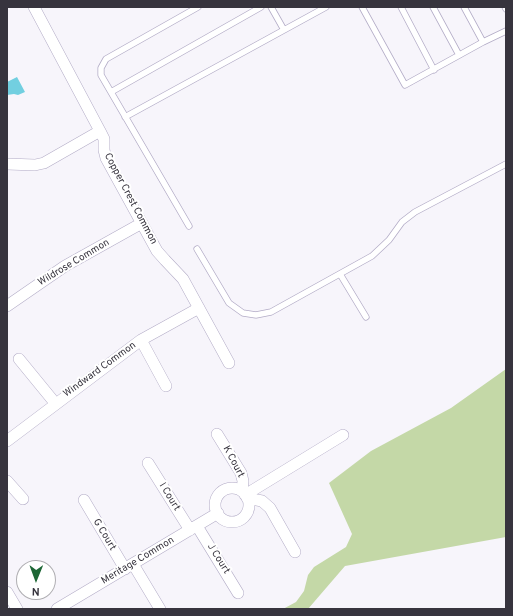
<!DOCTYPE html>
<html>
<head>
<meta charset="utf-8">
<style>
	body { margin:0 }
	#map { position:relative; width:513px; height:616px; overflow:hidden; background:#f7f5fb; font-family:Overpass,sans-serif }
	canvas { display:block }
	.frame { position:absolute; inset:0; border:8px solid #37343e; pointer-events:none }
	.north { position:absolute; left:16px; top:560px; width:40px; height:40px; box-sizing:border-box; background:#fff; border:1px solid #afaeb2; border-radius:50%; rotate:181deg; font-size:11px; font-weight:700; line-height:16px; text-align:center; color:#37343e }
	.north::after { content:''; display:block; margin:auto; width:14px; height:18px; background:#1d6735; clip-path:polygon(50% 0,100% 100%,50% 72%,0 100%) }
</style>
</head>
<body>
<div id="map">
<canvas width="513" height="616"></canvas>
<div class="frame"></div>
<div class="north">N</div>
</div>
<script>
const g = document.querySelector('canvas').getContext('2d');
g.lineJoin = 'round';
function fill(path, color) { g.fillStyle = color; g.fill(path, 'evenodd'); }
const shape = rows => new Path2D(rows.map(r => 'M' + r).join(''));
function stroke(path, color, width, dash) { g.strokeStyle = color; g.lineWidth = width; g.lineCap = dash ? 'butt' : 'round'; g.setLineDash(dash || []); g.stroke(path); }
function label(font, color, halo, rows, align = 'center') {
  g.font = font + ' Overpass,sans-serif'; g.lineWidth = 4; g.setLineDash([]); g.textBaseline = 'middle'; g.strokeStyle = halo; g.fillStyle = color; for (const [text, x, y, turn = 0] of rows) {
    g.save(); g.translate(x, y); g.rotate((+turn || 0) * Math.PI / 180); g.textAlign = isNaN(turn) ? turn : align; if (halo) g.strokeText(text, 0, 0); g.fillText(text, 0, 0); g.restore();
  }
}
fill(shape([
	[506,369,506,537,345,566,308,609,283,609,296,602,304,591,308,575,314,567,346,547,352,534,329,483,371,451,451,408]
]), '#c4d8a7');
fill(shape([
	[17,77,25,92,18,95,14,94,7,95,7,82]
]), '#72cfe0');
const lane = shape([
	[271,7,284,30],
	[362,7,405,85,483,42,506,31],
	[401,7,434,70],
	[433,7,459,55],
	[464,7,483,42],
	[505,7,506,9],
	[111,92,261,7],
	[125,117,326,7],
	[189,226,101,75,101,68,106,59,198,7],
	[197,249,229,303,243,313,256,315,271,312,372,256,389,240,402,222,415,212,506,164],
	[340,274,366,317]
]);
const street = shape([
	[34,7,100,131,104,139,104,150,106,158,157,251,165,260,183,279,229,363],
	[7,164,35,165,44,163,100,131],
	[7,306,65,266,142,223],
	[141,340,166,386],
	[19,359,55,403],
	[217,434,241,473,243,481,242,491],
	[7,441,141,340,199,308],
	[148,463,190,530],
	[7,481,23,499],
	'215 505a17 17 0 1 1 34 0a17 17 0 1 1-34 0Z',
	[245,495,343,435],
	[247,498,262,501,270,508,295,552],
	[84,500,125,569],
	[197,526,238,593],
	[133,564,160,609],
	[7,592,17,609],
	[57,609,218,513]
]);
stroke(lane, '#b2abc6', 7);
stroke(street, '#b2abc6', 12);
stroke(lane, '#fff', 5.5);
stroke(street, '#fff', 11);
label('10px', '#37343e', '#fff', [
	["Copper Crest Common",130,199,62],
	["Wildrose Common",74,263,-31],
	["Windward Common",100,370,-36],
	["K Court",233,462,62],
	["I Court",169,497,58],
	["G Court",104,535,59],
	["J Court",218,559,58],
	["Meritage Common",138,561,-31]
]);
</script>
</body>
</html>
